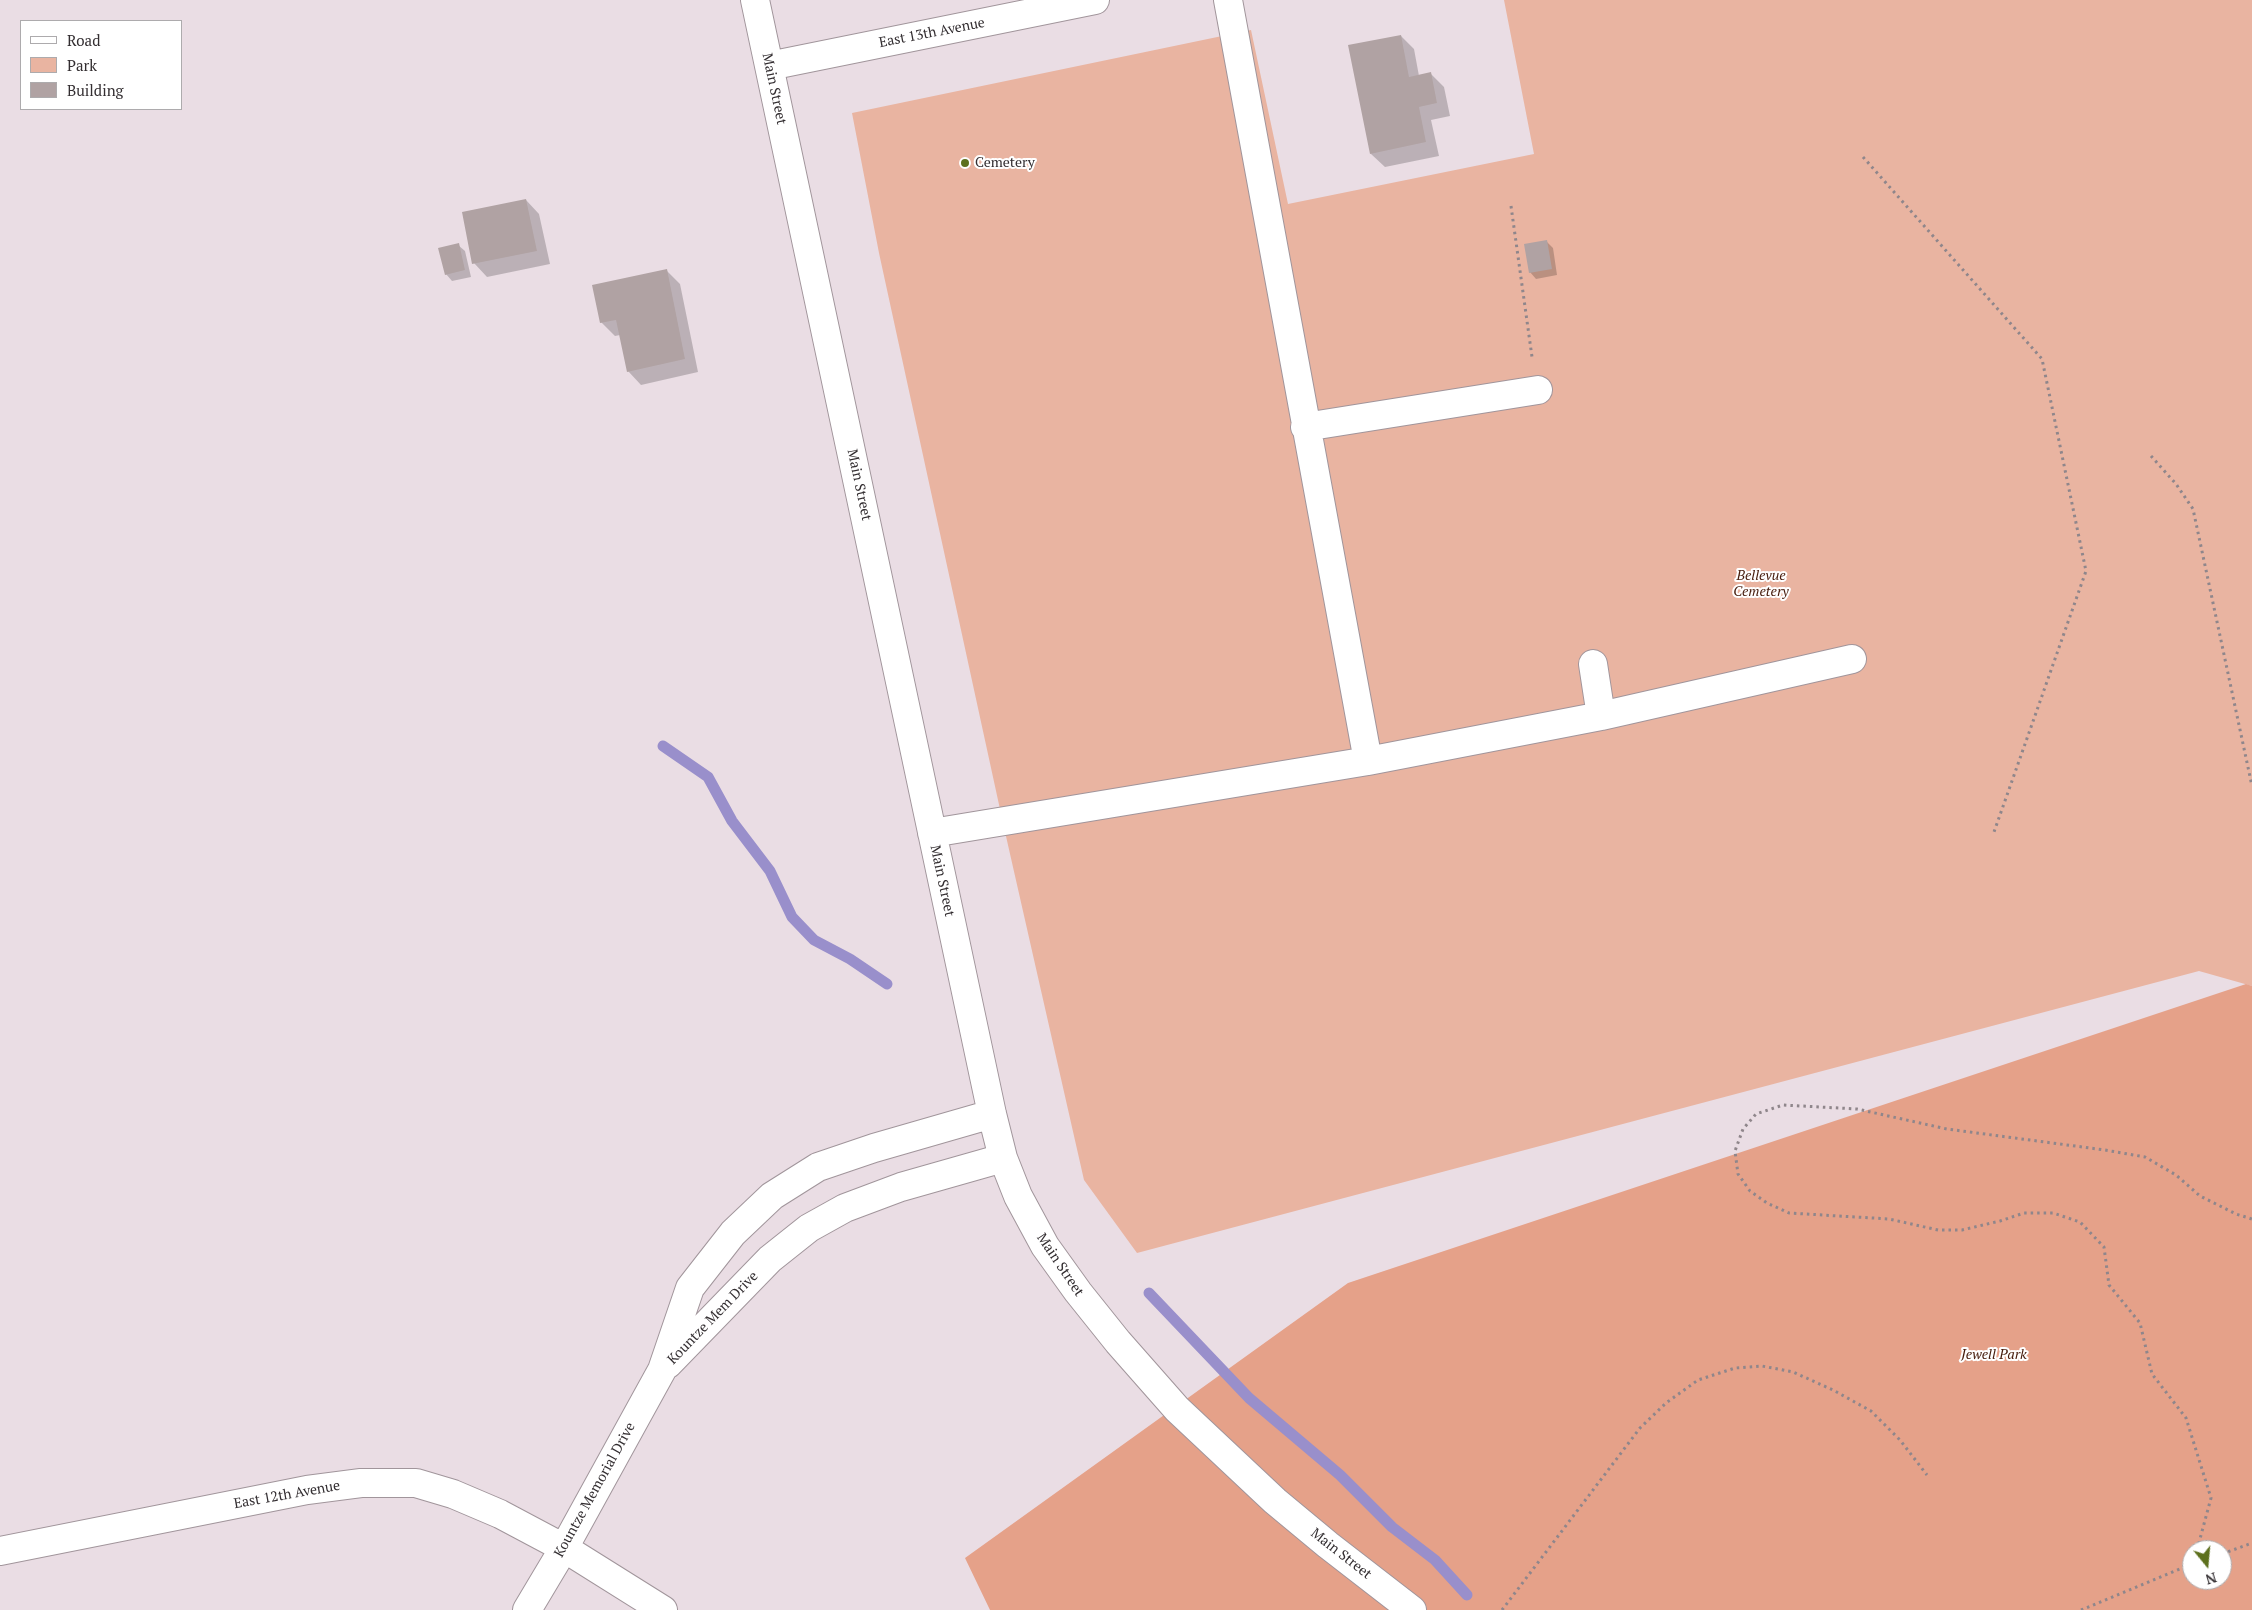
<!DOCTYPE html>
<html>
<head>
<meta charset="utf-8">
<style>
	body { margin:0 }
	#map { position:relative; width:2252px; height:1610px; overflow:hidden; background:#eadde4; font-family:"PT Serif",serif }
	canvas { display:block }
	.legend { position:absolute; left:20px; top:20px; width:162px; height:90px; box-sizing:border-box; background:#fff; border:1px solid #adabad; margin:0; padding:6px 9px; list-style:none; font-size:15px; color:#332e31 }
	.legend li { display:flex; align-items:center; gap:10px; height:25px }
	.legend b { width:25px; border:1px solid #adabad }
	.north { position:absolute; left:2182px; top:1540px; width:50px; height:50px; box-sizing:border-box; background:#fff; border:1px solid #adabad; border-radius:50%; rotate:163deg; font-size:14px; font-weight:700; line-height:20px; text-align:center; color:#332e31 }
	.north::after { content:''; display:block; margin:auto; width:18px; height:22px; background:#5d701d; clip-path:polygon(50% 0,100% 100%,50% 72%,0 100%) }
</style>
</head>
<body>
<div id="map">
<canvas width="2252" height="1610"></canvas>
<ul class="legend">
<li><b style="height:6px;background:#fff"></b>Road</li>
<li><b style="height:14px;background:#e9b4a1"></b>Park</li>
<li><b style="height:14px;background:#b0a2a3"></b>Building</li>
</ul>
<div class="north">N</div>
</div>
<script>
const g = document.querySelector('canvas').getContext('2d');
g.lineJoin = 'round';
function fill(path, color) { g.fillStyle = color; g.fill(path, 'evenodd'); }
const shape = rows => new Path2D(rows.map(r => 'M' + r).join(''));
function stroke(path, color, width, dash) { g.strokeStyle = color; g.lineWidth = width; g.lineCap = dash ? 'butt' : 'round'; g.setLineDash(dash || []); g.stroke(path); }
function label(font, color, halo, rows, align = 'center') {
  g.font = font + ' "PT Serif",serif'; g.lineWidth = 4; g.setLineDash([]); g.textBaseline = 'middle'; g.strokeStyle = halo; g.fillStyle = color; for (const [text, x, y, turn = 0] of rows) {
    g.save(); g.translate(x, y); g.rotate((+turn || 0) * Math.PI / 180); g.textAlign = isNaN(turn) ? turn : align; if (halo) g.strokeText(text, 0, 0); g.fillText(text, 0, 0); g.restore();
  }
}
fill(shape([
	[1504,0,2252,0,2252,986,2199,971,1137,1253,1084,1180,1003,823,879,253,852,113,1251,30,1288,204,1534,154]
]), '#e9b4a1');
fill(shape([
	[2246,984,2252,986,2252,1610,990,1610,965,1558,1348,1283],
	[2192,1550,2222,1550,2222,1580,2192,1580]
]), '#e5a189');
fill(shape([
	[1401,36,1414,49,1419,76,1430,73,1444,87,1450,116,1431,120,1439,156,1385,167,1371,154],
	[526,200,539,214,550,264,487,277,474,263],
	[1547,242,1553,248,1557,275,1536,279,1530,272],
	[458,245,465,251,471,277,452,281,446,274],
	[666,270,680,284,698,372,641,385,628,371,620,335,615,336,601,322]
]), '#0003');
stroke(shape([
	[663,746,708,777,732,821,770,871,792,917,814,940,850,959,887,984],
	[1149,1293,1249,1398,1340,1475,1392,1527,1435,1560,1467,1595]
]), '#998fcb', 11);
fill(shape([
	[1401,35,1409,77,1431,72,1437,103,1419,107,1426,142,1370,154,1348,45],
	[526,199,537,251,472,264,462,212],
	[1547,240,1552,269,1529,273,1524,244],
	[459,243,465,270,445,275,438,248],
	[667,269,685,359,627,372,616,320,600,323,592,285]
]), '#b0a2a3');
const minor = shape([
	[755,0,992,1114,1003,1158,1018,1196,1045,1246,1078,1292,1118,1342,1177,1409,1275,1501,1328,1545,1412,1610],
	[1228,0,1368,761],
	[769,66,1095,0],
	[1305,427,1538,390],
	[1593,664,1601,716],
	[932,833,1368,761,1601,716,1852,659],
	[668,1364,770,1259,809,1228,845,1208,901,1187,1003,1158],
	[0,1551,307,1490,361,1483,416,1483,453,1494,500,1514,564,1548,663,1610],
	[527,1610,564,1548,662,1370,690,1288,733,1233,772,1196,818,1167,874,1148,992,1114]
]);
stroke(minor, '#a1959b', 30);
stroke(shape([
	[1863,157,2042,359,2086,571,1994,832],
	[1511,206,1532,357],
	[2151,456,2176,484,2193,509,2252,786],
	[2197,1550,2211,1498,2186,1418,2152,1374,2140,1323,2109,1285,2104,1247,2080,1222,2053,1213,2024,1213,2000,1221,1962,1230,1938,1230,1889,1219,1789,1213,1767,1203,1750,1191,1738,1174,1735,1151,1743,1129,1756,1114,1783,1105,1857,1109,1947,1129,2105,1150,2145,1157,2176,1175,2200,1196,2236,1214,2252,1219],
	[2222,1554,2252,1543],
	[1502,1610,1640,1428,1666,1403,1698,1380,1735,1368,1762,1366,1793,1372,1833,1390,1871,1411,1900,1440,1927,1475],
	[2081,1610,2192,1564]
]), '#8f868b', 3, [2.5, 4]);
stroke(minor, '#fff', 28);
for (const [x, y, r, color] of [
	[965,163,5,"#5d701d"]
]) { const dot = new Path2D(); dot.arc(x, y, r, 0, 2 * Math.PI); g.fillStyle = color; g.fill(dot); stroke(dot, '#fff', 2); }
label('14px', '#332e31', '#fff', [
	["East 13th Avenue",932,33,-11],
	["Main Street",774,89,78],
	["Main Street",859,485,78],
	["Main Street",942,881,78],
	["Main Street",1060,1265,56],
	["Kountze Mem Drive",713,1318,-46],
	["Kountze Memorial Drive",595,1490,-61],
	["East 12th Avenue",287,1495,-10],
	["Main Street",1341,1554,38]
]);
label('14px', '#332e31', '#fff', [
	["Cemetery",975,163]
], 'left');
label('italic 14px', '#461b0b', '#fff', [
	["Bellevue",1761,576],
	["Cemetery",1761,592],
	["Jewell Park",1994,1355]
]);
</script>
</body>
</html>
